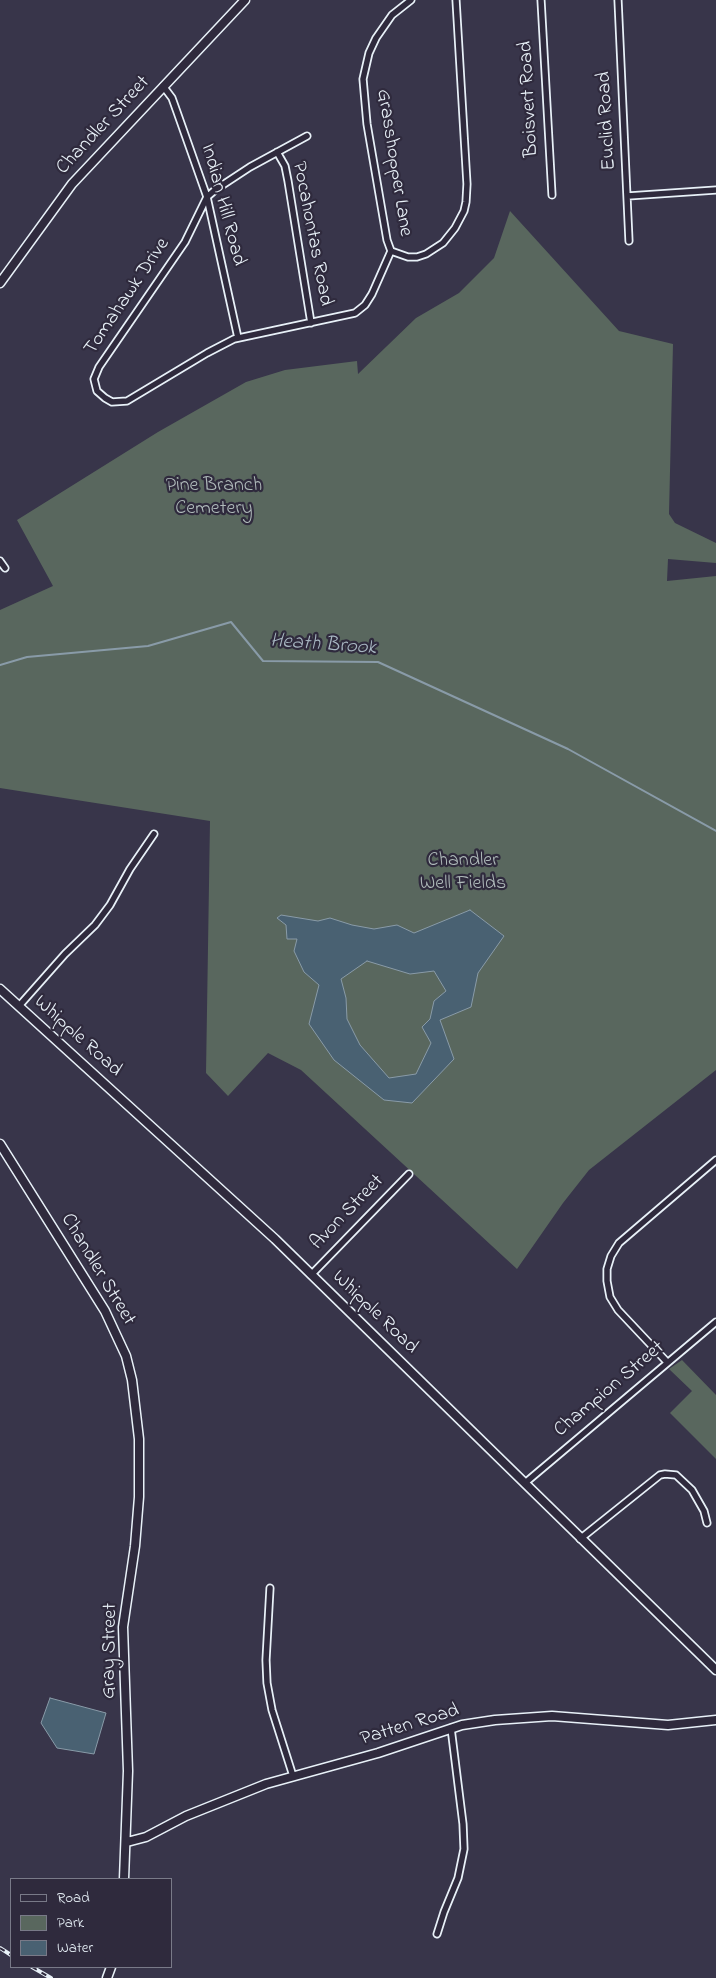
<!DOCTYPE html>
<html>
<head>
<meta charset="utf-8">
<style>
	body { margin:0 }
	#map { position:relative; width:716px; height:1978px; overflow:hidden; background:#38354a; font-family:"Indie Flower",sans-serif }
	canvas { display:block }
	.legend { position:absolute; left:10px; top:1878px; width:162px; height:90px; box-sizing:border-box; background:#2f2a3d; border:1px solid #797a88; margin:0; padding:6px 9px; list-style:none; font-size:15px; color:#e8f1f8 }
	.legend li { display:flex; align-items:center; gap:10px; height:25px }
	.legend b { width:25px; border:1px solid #797a88 }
</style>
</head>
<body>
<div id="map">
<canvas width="716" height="1978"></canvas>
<ul class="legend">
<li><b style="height:6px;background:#2f2a3d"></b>Road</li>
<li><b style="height:14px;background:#59675e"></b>Park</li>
<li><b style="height:14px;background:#496172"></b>Water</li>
</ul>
</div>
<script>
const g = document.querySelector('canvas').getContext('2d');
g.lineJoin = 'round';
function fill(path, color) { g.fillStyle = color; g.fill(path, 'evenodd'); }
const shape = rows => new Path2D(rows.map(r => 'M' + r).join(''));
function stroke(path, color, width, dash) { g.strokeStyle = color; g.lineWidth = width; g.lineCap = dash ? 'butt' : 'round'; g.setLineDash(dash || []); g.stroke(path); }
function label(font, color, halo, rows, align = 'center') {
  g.font = font + ' "Indie Flower",sans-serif'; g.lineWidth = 4.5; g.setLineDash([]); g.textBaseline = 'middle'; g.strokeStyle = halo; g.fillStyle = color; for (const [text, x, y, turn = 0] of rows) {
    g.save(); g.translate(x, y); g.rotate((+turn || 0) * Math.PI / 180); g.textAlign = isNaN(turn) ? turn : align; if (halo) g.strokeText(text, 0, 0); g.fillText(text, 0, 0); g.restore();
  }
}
fill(shape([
	[510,211,619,331,673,344,669,514,675,523,716,543,716,563,668,559,667,581,716,576,716,1070,589,1170,563,1203,517,1269,301,1070,268,1053,228,1096,206,1073,210,821,0,788,0,610,53,586,17,520,158,432,246,382,285,370,357,361,358,374,416,318,459,293,494,258],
	[682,1360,716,1395,716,1459,670,1413,692,1391,669,1369]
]), '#59675e');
const water = shape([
	[470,910,504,936,478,973,471,1007,440,1020,454,1059,412,1103,384,1100,334,1060,309,1024,319,985,304,972,294,951,297,939,287,939,286,925,277,918,281,915,318,921,330,918,352,925,374,929,397,925,414,933,470,910],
	[367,961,410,974,434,971,446,991,434,1001,430,1019,422,1027,431,1043,416,1074,389,1078,360,1045,347,1019,346,998,341,979,367,961],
	[50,1698,106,1713,94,1754,57,1748,41,1723,50,1698]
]);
fill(water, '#496172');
stroke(water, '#899ba8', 1);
stroke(shape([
	[0,665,27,657,148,646,231,622,263,661,378,662,568,749,716,831]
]), '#899ba8', 2);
const street = shape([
	[411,0,392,15,376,38,369,53,363,79,367,124,387,240,391,251,408,257,417,257,426,254,443,243,455,228,464,211,466,202,467,184,456,0],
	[541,0,552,195],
	[618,0,629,241],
	[163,86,172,98,177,112,207,197,238,338],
	[307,136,250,167,215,190,207,197,185,242,99,367,94,379,97,391,105,398,112,402,127,401,207,353,234,339,355,313,365,305,372,294,391,251],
	[277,152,285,166,288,181,311,323],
	[628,196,716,190],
	[0,561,5,568],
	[19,1006,65,954,95,925,110,905,130,869,154,834],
	[311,1275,409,1174],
	[667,1362,618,1310,610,1297,607,1281,607,1269,611,1256,619,1243,716,1160],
	[525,1483,716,1322],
	[580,1539,660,1475,665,1474,676,1475,692,1490,704,1511,707,1523],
	[270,1588,266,1660,267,1683,272,1710,293,1776],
	[437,1934,444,1912,458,1878,464,1849,463,1824,451,1728]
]);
const secondary = shape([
	[0,283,72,184,245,0],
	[0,989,275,1239,716,1670],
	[0,1144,105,1311,126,1356,132,1380,139,1439,139,1497,135,1546,123,1627,128,1771,124,1879],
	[127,1842,146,1837,186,1816,266,1784,378,1753,462,1725,495,1720,552,1716,668,1725,716,1720],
	[107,1978,111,1967]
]);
stroke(street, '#e8f1f8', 9);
stroke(secondary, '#e8f1f8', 11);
stroke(street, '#2f2a3d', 5.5);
stroke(secondary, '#2f2a3d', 8);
const rail = shape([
	[0,1948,11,1955],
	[32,1967,51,1978]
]);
stroke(rail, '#e8f1f8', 4);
stroke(rail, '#2f2a3d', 2, [5.5]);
label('20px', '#e8f1f8', '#2f2a3d', [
	["Boisvert Road",530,99,-93],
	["Euclid Road",608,121,-93],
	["Chandler Street",104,126,-47],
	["Grasshopper Lane",393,163,81],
	["Indian Hill Road",222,205,75],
	["Pocahontas Road",311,234,79],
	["Tomahawk Drive",128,297,-56],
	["Whipple Road",77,1037,42],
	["Avon Street",348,1213,-46],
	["Chandler Street",97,1270,59],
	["Whipple Road",374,1313,44],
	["Champion Street",610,1390,-40],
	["Gray Street",111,1651,-89],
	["Patten Road",410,1726,-17]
]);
label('20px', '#afbaba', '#2f2a3d', [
	["Pine Branch",214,487],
	["Cemetery",214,510],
	["Chandler",463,862],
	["Well Fields",463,885]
]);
label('italic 21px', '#a8b7c2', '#2f2a3d', [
	["Heath Brook",323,646,4]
]);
</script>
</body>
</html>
